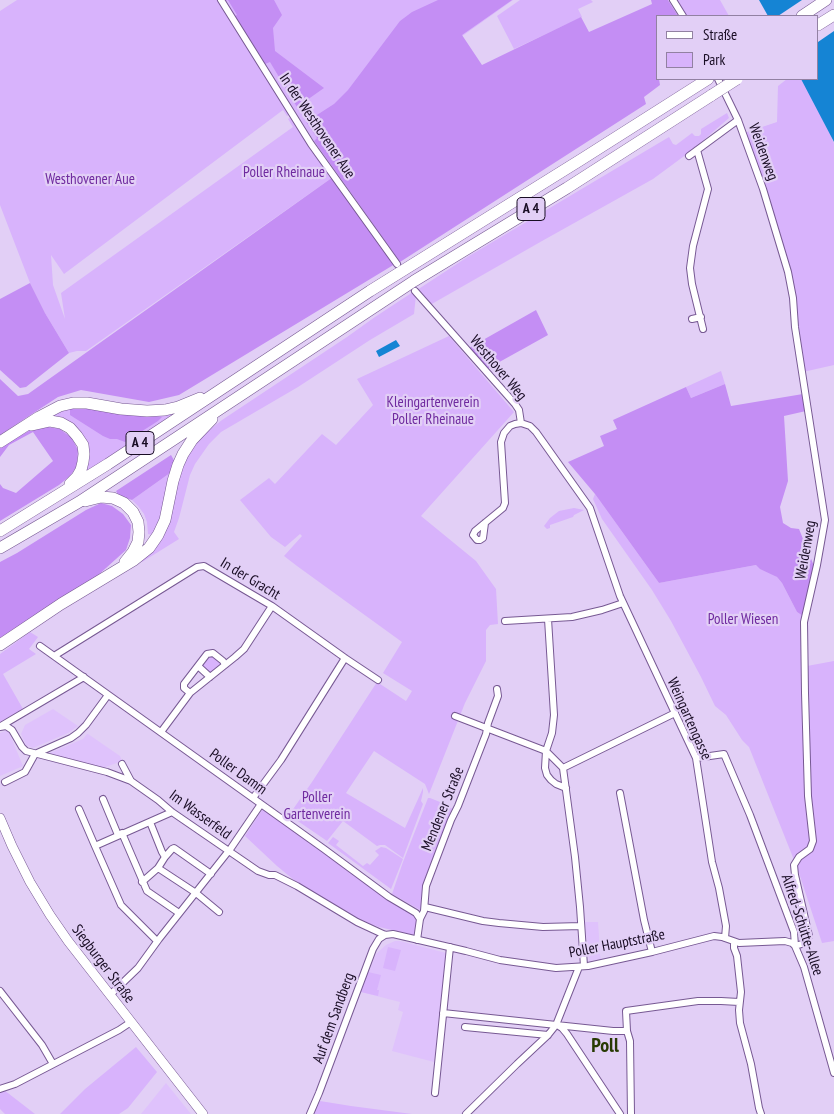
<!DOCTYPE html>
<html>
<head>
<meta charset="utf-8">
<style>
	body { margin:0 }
	#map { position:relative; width:834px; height:1114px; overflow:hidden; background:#e2cff6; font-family:"PT Sans Narrow",sans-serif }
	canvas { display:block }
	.legend { position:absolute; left:656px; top:15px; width:162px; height:65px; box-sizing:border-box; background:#e2cff6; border:1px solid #9281a2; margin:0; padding:6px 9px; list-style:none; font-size:15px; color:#190d24 }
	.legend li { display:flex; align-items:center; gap:10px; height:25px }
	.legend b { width:25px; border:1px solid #9281a2 }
</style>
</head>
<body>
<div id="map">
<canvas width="834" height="1114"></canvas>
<ul class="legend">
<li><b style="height:6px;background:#fff"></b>Straße</li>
<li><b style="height:14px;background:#d8b3fc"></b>Park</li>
</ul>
</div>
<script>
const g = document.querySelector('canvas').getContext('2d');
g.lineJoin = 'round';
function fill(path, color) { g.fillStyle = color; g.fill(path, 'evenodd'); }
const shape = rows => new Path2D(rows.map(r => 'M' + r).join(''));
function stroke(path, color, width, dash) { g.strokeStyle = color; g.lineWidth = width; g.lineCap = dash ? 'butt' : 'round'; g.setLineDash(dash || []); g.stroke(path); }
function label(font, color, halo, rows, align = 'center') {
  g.font = font + ' "PT Sans Narrow",sans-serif'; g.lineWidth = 4.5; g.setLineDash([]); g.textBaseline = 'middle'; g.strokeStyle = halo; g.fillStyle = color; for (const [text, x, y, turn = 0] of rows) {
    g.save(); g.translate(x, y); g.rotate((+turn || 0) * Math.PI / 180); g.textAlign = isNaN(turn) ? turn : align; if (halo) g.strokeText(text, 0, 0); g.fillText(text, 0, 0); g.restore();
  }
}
fill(shape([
	[53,709,78,726,68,733,33,748,26,745,21,734,25,725],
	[8,730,23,766,0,776,0,733],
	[87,734,88,734,120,756,122,761,103,768,45,755,83,739],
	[585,922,598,922,600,951,599,951,601,959,589,961],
	[395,941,400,941,446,953,434,1062,392,1051,403,1012,398,1010,400,1002,361,992,376,954,386,945],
	[166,1083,191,1114,141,1114]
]), '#dfc2fc');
fill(shape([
	[17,0,220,0,290,114,287,116,283,110,64,274,51,255,53,285,65,319,61,293,293,127,288,119,292,116,333,177,86,351,77,351,69,353,45,313,30,283,0,205,0,11],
	[224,0,513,0,314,141],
	[520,0,591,0,593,2,578,9,582,17,514,49,497,16],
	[674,0,720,0,729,16,685,16],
	[787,79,804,79,834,143,834,365,803,372,794,293,744,133,777,122,778,86],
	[727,113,729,118,691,151,653,179,542,241,430,305,417,290,469,256,669,137,673,144,676,145,692,133,695,136,699,136,701,134,701,129],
	[413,292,416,295,414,314,370,340,298,387,221,432,209,444,195,464,190,475,179,518,174,532,179,539,142,562,143,558,180,471,193,447,203,435,222,420,347,337,375,317],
	[449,336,514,412,421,516,476,561,496,589,498,624,490,625,486,630,486,661,465,703,429,794,425,784,374,751,346,793,405,828,423,788,423,792,421,801,423,804,403,858,385,845,380,845,377,846,343,821,327,841,289,815,312,782,377,682,406,701,412,691,383,673,402,642,297,566,284,556,302,536,300,534,285,547,271,537,240,500,269,478,275,484,322,434,336,445,373,405,357,379],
	[721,371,725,384,691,398,686,387],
	[73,407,176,412,86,472,84,440,51,420,56,412],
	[170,473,160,522,153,535,148,534,147,522,144,514,138,506,132,500],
	[595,494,659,583,756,565,777,577,782,583,797,612,803,616,807,666,834,661,834,941,822,943,798,870,749,747,742,740,726,715,715,706,701,677,671,621,652,590,602,519,593,499],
	[574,508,584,510,574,515,573,517,550,525,550,528,547,529,544,526,550,518,559,511],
	[30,632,38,637,29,649,36,654,3,674,23,709,0,722,0,654],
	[211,655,221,663,220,666,211,673,208,673,202,667,202,664,208,656],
	[428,798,430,798,450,806,452,809,423,884,422,911,392,894,403,862],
	[262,810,265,810,413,915,416,918,417,923,416,933,413,935,379,927,358,920,335,907,294,880,277,866,245,836],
	[333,837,339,841,336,845,363,866,367,863,370,865,379,855,375,851,381,847,386,848,403,859,391,889,328,843],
	[388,947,401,950,395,971,383,968],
	[368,972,381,975,377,990,379,990,378,996,361,992],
	[136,1047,157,1072,128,1108,119,1114,60,1114,85,1089],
	[4,1090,35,1114,5,1114,0,1109,0,1092],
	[320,1101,351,1106,412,1114,314,1114]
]), '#d8b3fc');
fill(shape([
	[224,0,274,0,282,15,273,28,275,51,324,88,297,107,270,62,265,64,235,16,237,15,228,0,225,1],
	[438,0,512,0,462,35,482,65,581,17,589,32,652,4,651,0,668,0,678,16,658,16,658,79,659,79,660,85,644,97,646,104,400,262,314,141,317,138,306,122,334,104,348,90,400,21,412,12],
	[333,177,395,264,179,395,149,402,81,390,58,397,0,435,0,379,18,396,28,394],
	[30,283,45,313,69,353,26,387,20,388,0,370,0,299],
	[536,310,548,335,485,370,467,349],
	[725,384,731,406,803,394,806,411,784,416,788,481,780,507,783,523,791,528,799,529,814,566,803,616,797,612,782,583,777,577,760,569,756,565,659,583,595,494,568,462,604,446,600,436,617,429,613,420,686,387,691,398],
	[87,407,137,416,162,417,158,421,125,442,117,439,110,439,103,436,70,415,70,409],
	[48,427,60,429,72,438,78,450,77,466,70,476,59,485,0,521,0,484,3,488,16,493,53,461,33,432,9,445,0,457,0,447,34,428],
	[171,455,175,462,170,473,132,500,119,496,116,491],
	[101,503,112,506,123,514,131,525,130,538,126,550,96,577,0,638,0,562,17,553,86,510]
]), '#c48ef4');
fill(shape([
	[759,0,834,0,834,142,801,79,818,79,818,16,768,16],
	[396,340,400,346,379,357,376,351]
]), '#1584d4');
fill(shape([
	[802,0,834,0,834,31,818,42,818,16,778,16]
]), '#e2cff6');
const street = shape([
	[221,0,311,144,397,264],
	[673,0,683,16],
	[718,79,738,120,763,189,788,272,793,298,795,327,825,520,817,565,804,622,805,693,808,796,813,841,810,849,799,857,794,865,795,875,809,936,807,941,805,943,795,946],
	[697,150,708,189,693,246,690,268,692,284,703,329],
	[689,156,738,120],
	[415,291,515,404,519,410,521,423],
	[692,319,701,317],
	[485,523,483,538,480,540,477,540,473,535,475,531,503,508,505,503,501,442,504,433,510,426,515,424,521,423,530,426,536,432,590,508,620,596,696,758,712,862,719,888,726,926,725,938],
	[548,619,554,715,552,733,546,751,545,768,547,775,551,780,556,784,566,788],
	[505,621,572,617,602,610,623,603],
	[40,646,324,849,389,897,416,913,420,919],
	[54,656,197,567,204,566,272,606,345,658,378,680],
	[198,666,210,677],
	[190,693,184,688,184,684,207,654,213,653,223,661,225,665],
	[455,716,546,751,563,768,575,857,580,907,584,966],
	[1,726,84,677],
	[0,727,6,726,12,730,22,747,26,751,107,772,131,781,158,800,172,812,258,871,269,875,275,875,297,886,357,922,385,935,393,934,466,951,500,960,556,968,588,966,652,952,714,936,722,937,739,943,785,941,792,943,795,946],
	[161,732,190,693,235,657,244,649,272,606],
	[696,758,724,754,750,815,794,932,795,946,804,967,834,1073],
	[122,764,131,781],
	[563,768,675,713],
	[5,782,25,772,35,754,71,738,78,733,86,725,108,695],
	[620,793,644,920,652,952],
	[253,798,281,760,345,658],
	[103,799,118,835],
	[79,809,95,846,172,812],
	[150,822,162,852,165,857,158,868],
	[122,833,147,891,179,913],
	[95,846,121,905,157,941],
	[165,857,172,849,174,848,211,874],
	[142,882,158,868,196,893,219,912],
	[425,907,483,921,499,923,543,927,581,926],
	[417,940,420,919,424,911,426,886,451,820,458,806,486,734,488,723,498,696,497,689],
	[734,942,734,948,737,956,741,992,739,1010,740,1023,751,1064,759,1108,761,1114],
	[0,991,42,1045,53,1064],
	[110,995,138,968,159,939,231,848,261,804],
	[443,1013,613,1031,627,1031],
	[557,1025,562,1028,567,1034,620,1114],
	[465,1027,548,1035],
	[0,1089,15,1084,119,1030,131,1022],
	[435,1093,450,947],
	[310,1114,319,1093,373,949,379,939,385,935],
	[466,1114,517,1064,548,1035,556,1025,579,967],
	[631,1114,630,1041,627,1031,626,1011,698,1001,721,1001,739,1002]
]);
const secondary = shape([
	[0,818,12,846,30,882,50,915,68,941,203,1114]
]);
const highway = shape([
	[802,16,826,0],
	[818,25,834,15],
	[32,425,50,421,61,423,70,428,77,436,83,445,84,454,83,462,81,470,77,477,70,484],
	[0,442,39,417,60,406,73,403,87,403,121,409,147,411,165,410,178,407,200,398],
	[85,501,101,497,113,498,124,503,133,512,138,522,139,532,138,542,133,552,125,562],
	[0,531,108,464,370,291,582,159,708,79],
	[0,548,79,502,414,281,567,188,712,95],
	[0,645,61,604,134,560,149,548,158,535,165,520,173,481,178,465,183,454,192,440,212,419]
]);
stroke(street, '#775993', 8);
stroke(secondary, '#775993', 10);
stroke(highway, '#775993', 12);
stroke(street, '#fff', 6);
stroke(secondary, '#fff', 9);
stroke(highway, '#fff', 11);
const highwayBridge = shape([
	[712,95,737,79]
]);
stroke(highwayBridge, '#775993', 12, []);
stroke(highwayBridge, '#fff', 11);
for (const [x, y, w] of [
	[531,209,28],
	[140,443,28]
]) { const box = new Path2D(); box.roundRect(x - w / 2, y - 11.5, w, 23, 4); g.fillStyle = '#e2cff6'; g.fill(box); stroke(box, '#190d24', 1); }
label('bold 14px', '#190d24', null, [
	["A 4",531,209],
	["A 4",140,443]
]);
label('15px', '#190d24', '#e2cff6', [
	["In der Westhovener Aue",317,126,56],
	["Weidenweg",763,152,70],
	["Westhover Weg",498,368,50],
	["Weidenweg",806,550,-80],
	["In der Gracht",250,579,31],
	["Weingartengasse",689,719,66],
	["Poller Damm",238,772,36],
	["Mendener Straße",443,809,-68],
	["Im Wasserfeld",200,815,36],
	["Alfred-Schütte-Allee",802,925,72],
	["Poller Hauptstraße",617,944,-11],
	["Siegburger Straße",103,964,53],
	["Auf dem Sandberg",334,1018,-70]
]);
label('15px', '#6f2a9f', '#e2cff6', [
	["Poller Rheinaue",284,173],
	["Westhovener Aue",90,180],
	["Kleingartenverein",433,403],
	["Poller Rheinaue",433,420],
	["Poller Wiesen",743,620],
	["Poller",317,798],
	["Gartenverein",317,815]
]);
label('bold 20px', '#283a03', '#e2cff6', [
	["Poll",605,1046]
]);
</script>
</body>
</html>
